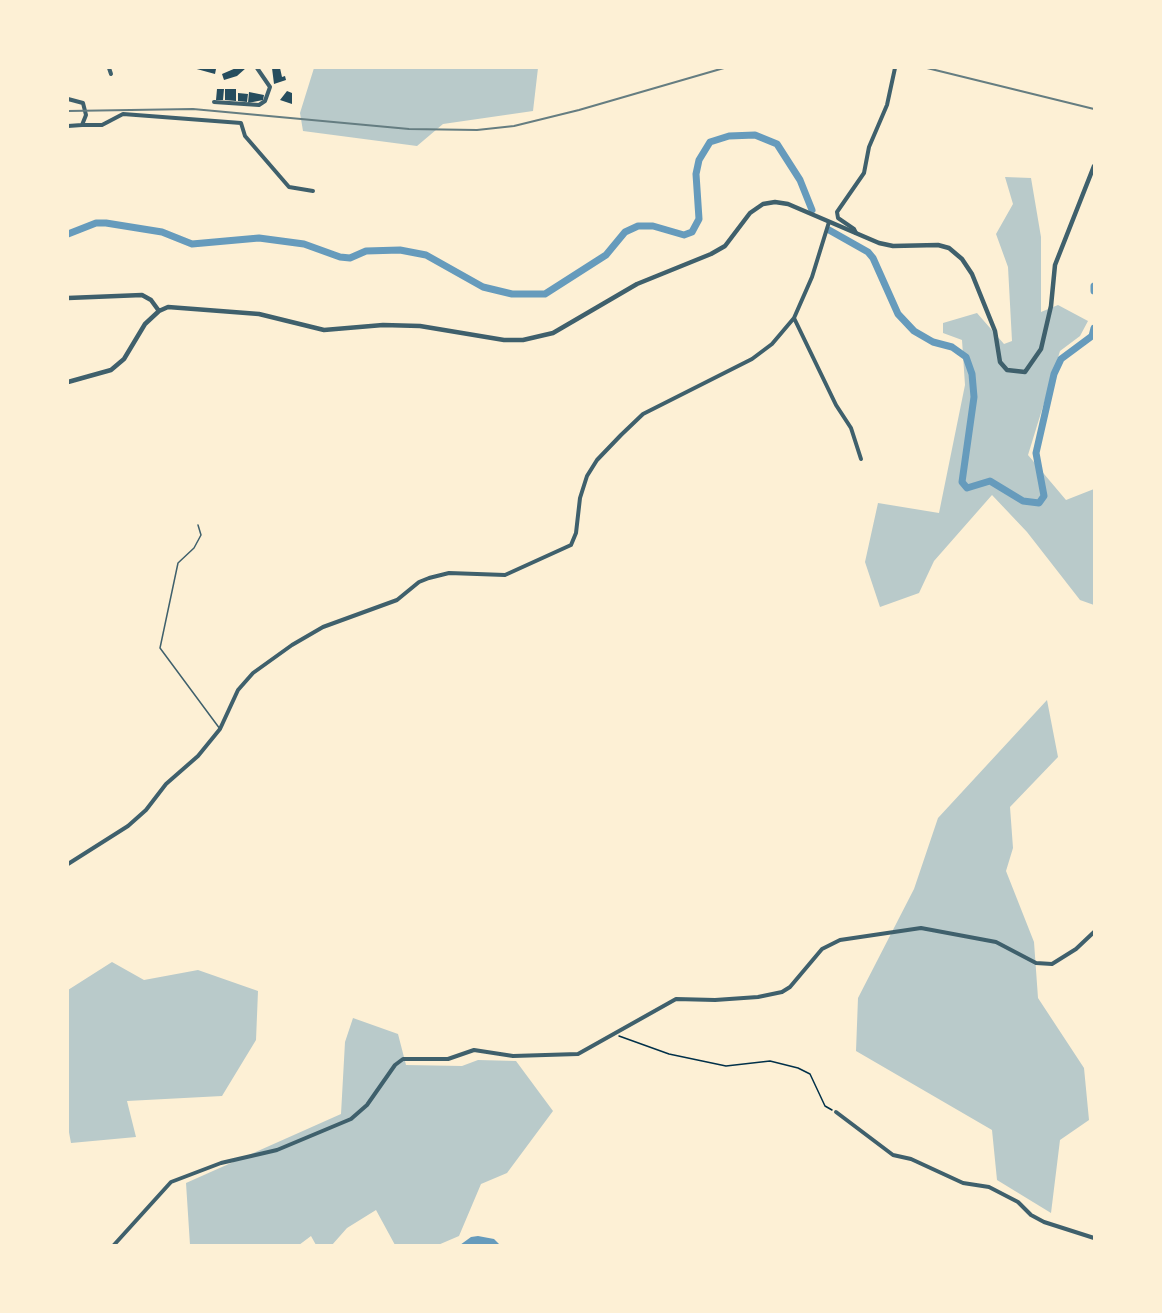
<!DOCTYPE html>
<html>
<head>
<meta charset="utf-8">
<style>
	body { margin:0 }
	#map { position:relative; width:1162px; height:1313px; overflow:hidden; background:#fdf0d5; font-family:Merriweather,serif }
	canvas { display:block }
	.frame { position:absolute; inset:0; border:69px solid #fdf0d5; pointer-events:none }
</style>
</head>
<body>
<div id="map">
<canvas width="1162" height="1313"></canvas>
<div class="frame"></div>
</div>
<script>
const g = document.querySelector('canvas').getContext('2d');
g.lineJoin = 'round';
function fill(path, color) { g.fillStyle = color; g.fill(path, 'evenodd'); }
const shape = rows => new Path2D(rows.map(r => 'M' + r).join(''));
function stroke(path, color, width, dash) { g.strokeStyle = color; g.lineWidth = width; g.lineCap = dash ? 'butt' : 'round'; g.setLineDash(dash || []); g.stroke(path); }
fill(shape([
	[314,68,538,68,533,111,443,124,417,146,303,131,300,113],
	[1005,177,1031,178,1041,237,1041,312,1058,305,1088,321,1080,336,1060,351,1028,455,1066,500,1094,489,1094,605,1080,600,1027,532,992,495,934,561,919,593,880,607,865,562,878,503,939,513,965,385,962,340,943,333,943,323,977,313,1004,344,1012,341,1008,267,996,234,1013,204],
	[1047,700,1058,757,1010,807,1013,848,1006,871,1034,942,1038,998,1084,1068,1089,1120,1060,1140,1051,1213,997,1180,992,1130,856,1051,858,998,914,889,938,818],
	[112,962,144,980,198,970,258,991,256,1040,222,1096,127,1101,136,1137,71,1143,68,1127,68,990],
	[353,1018,398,1034,406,1065,462,1066,478,1060,516,1061,553,1111,507,1173,481,1184,459,1236,438,1245,395,1245,376,1210,347,1228,332,1245,316,1245,311,1236,299,1245,190,1245,186,1183,341,1114,345,1042]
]), '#b9caca');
fill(shape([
	[478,1236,494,1239,500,1245,460,1245,471,1237]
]), '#669bbc');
stroke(shape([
	[829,230,868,252,873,258,898,314,914,331,933,342,952,347,966,357,972,374,974,397,962,482,967,488,990,481,1023,501,1039,503,1044,496,1036,453,1054,374,1061,359,1092,336,1094,328],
	[68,234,96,223,106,223,162,232,192,244,259,238,304,244,340,257,350,258,366,251,400,250,426,255,483,287,512,294,545,294,606,255,625,232,638,226,653,226,684,235,692,232,699,219,696,174,699,160,710,142,729,136,755,135,777,144,800,180,812,210],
	[1094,286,1094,291]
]), '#669bbc', 7);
fill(shape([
	[193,68,212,68,216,69,215,74],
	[236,68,246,68,237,76,224,80,222,74],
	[272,68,280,68,282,77,285,76,286,80,274,84],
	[217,89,224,89,223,100,216,100],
	[225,89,236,89,236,101,225,100],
	[287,91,292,93,292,104,280,100],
	[249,92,264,95,263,100,248,103],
	[238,93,248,94,247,102,238,101]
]), '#264d5e');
stroke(shape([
	[619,1036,669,1054,726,1066,770,1061,798,1068,810,1074,825,1106,832,1110]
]), '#003049', 1.5);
stroke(shape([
	[198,525,201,535,194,548,178,563,160,648,220,729]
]), '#3f606c', 1.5);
stroke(shape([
	[109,68,111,74],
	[68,99,83,103,86,115,82,125,68,126],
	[214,102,259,105,265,101,270,87,257,68],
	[82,125,102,125,123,114,241,123,245,136,289,187,313,191],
	[856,233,854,229,838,218,837,212,864,173,869,147,887,105,895,68],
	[794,318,836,405,851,428,861,459],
	[68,864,128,826,146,810,166,784,198,756,220,729,238,690,253,673,292,645,323,627,397,600,419,582,429,578,449,573,505,575,571,545,576,533,580,498,587,476,597,460,621,435,643,414,752,359,772,344,794,318,812,277,829,222],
	[836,1112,893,1155,911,1159,963,1183,989,1187,1018,1202,1031,1215,1044,1222,1094,1238],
	[113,1246,171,1182,221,1163,277,1150,351,1119,367,1105,395,1065,403,1059,448,1059,474,1050,513,1056,578,1054,676,999,715,1000,758,997,782,992,790,987,822,949,840,940,921,928,996,942,1036,963,1052,964,1076,949,1094,932]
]), '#3f606c', 4);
stroke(shape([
	[68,298,142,295,151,300,159,311],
	[68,382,111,370,124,359,145,324,159,311,168,307,259,314,324,330,383,325,420,326,504,340,523,340,553,333,637,284,711,254,725,246,750,213,763,204,775,202,788,204,879,243,893,246,938,245,949,248,962,259,972,274,995,331,1000,362,1007,370,1025,372,1041,349,1051,306,1055,265,1094,166]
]), '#3f606c', 4.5);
stroke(shape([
	[927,68,1094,109],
	[68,111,193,109,409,129,477,130,514,126,579,110,724,68]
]), '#657d81', 2);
</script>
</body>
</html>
